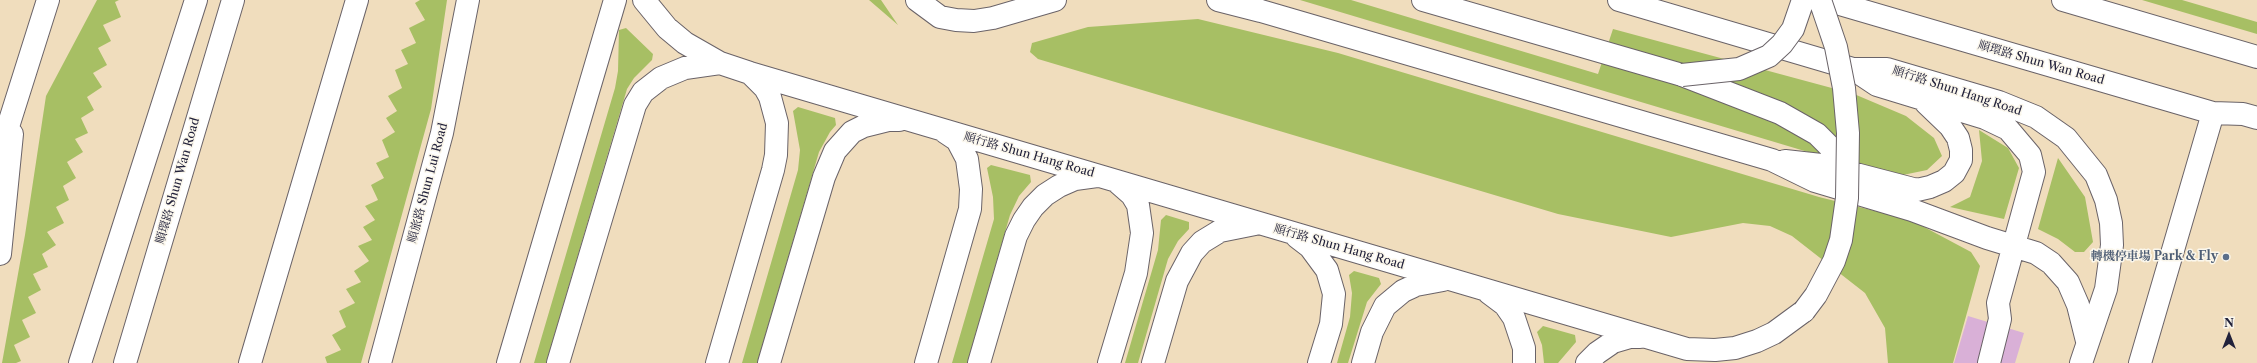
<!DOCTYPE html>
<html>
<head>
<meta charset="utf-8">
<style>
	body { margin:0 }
	#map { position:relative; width:2257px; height:363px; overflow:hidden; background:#f0ddbd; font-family:"Libre Caslon Text",serif }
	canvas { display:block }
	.north { position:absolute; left:2209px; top:315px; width:40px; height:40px; -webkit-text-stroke:3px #fbf7ec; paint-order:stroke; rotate:0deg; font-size:11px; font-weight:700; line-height:16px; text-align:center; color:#22223b }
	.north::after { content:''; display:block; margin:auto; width:14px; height:18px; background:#22223b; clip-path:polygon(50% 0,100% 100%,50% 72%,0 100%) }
</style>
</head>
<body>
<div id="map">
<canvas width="2257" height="363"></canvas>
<div class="north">N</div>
</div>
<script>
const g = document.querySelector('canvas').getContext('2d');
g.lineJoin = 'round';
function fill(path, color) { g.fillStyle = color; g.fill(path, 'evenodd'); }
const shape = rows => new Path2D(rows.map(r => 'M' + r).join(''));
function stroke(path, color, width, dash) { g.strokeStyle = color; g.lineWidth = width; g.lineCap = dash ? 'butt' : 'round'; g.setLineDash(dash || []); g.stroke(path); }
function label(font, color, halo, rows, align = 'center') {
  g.font = font + ' "Libre Caslon Text","Noto Serif TC",serif'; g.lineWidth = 3; g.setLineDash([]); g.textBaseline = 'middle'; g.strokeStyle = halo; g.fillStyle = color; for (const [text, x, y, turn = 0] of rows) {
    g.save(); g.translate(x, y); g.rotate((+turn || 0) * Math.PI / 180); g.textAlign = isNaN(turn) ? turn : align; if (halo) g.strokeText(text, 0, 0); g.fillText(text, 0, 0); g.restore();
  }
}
fill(shape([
	[97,0,119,0,115,2,121,17,103,25,111,41,98,48,107,65,93,73,102,87,87,97,94,110,81,118,88,133,75,139,83,152,67,162,76,178,63,186,69,200,56,207,64,223,47,232,56,245,42,254,48,267,33,274,41,290,28,297,36,313,22,320,30,337,14,345,21,361,16,363,2,363,25,235,46,96],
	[420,0,447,0,431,109,361,363,327,363,325,357,341,350,332,335,346,327,339,311,355,303,346,289,361,282,354,271,369,261,358,246,372,240,363,227,375,220,365,206,378,200,371,185,384,178,376,163,389,157,382,140,395,132,386,118,397,111,388,96,402,88,395,70,408,64,401,50,416,43,409,28,425,20,415,3],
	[869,0,881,0,898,25],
	[1300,0,1351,0,1598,74,1613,29,1854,94,1906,116,1934,138,1942,156,1927,170,1898,176,1808,152],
	[2142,0,2182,0,2257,22,2257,34],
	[1198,19,1338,53,1819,197,1911,220,1971,252,1980,266,1953,363,1888,363,1885,328,1865,293,1792,236,1770,226,1743,223,1671,237,1558,214,1038,59,1030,52,1032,43,1088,27],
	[626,28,653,54,652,60,634,78,627,89,546,363,534,363,615,88,618,71,619,30],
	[798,107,835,118,836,125,830,132,819,152,757,363,742,363,798,170,800,150,793,111],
	[1979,130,2008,148,2019,168,2004,219,1950,207,1970,197,1982,161],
	[2058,158,2085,197,2093,242,2084,252,2075,252,2058,239,2038,229],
	[991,165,1030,175,1031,182,1019,196,1010,215,967,363,952,363,994,219,993,197,987,168],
	[1166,215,1189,222,1189,229,1178,241,1168,259,1138,363,1125,363,1158,250,1161,220],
	[1354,271,1379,278,1381,284,1367,302,1348,363,1337,363,1350,317,1352,293,1349,275],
	[1543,326,1575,335,1576,342,1558,363,1544,363,1542,345,1537,332]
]), '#a7bf64');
fill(shape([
	[1968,316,2024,333,2015,363,1954,363]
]), '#d9b0d7');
const minor = shape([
	[644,0,667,28,685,43,720,63,750,73,1687,349,1715,350,1735,348,1757,341,1774,333,1804,311],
	[917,0,940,17,956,20,974,21,993,18,1055,0],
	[1218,0,1261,11,1772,160,1815,181,1912,210,1987,238,2036,253,2051,263,2068,282,2078,305,2087,341],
	[1423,0,1682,75,1780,113,1817,134,1831,148,1848,168],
	[1619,0,1853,69,1887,69,1999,102,2036,117,2066,138,2096,175,2106,200,2111,223,2112,245,2106,289,2081,363],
	[1826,0,2213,113,2243,114,2257,118],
	[1853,69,1877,85,1985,118,2008,129,2030,155,2034,172,1998,303,2000,319,1989,363],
	[0,152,48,0],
	[1785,161,1821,165,1917,190,1930,187,1944,181,1954,173,1961,160,1961,150,1958,138,1950,126,1926,103],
	[1297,237,1310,247,1327,270,1334,294,1331,324,1319,363],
	[0,254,12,134],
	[1489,293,1505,305,1514,318,1524,348,1524,363],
	[80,363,196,0],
	[125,363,233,0],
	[250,363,357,0],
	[380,363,442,133,468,0],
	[508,363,615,0],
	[558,363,635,105,643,92,661,78,685,68,720,63],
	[717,363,773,170,776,155,777,123,770,97,765,88,750,73],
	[769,363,824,177,835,151,852,132,864,126,888,120,899,120],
	[926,363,970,209,971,189,967,159,957,140,945,132],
	[979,363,1016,236,1024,220,1033,207,1045,195,1059,186,1075,179,1097,176],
	[1109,363,1136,273,1142,233,1138,205,1132,195,1116,181],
	[1153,363,1177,281,1192,253,1202,242,1220,231,1255,224],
	[1363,363,1372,332,1385,306,1403,291,1416,285,1443,280],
	[1587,363,1597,353,1613,342,1630,337,1640,337],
	[2140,363,2213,113]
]);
const highway = shape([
	[2063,0,2257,57]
]);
stroke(minor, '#6a6368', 24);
stroke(highway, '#6a6368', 24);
stroke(minor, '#fff', 22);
stroke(highway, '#fff', 22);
const minorBridge = shape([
	[1682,75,1739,69,1769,56,1782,44,1793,29,1803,0],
	[1804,311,1816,295,1834,261,1841,240,1847,198,1848,133,1844,88,1836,47,1820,0]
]);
stroke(minorBridge, '#6a6368', 24, []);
stroke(minorBridge, '#fff', 22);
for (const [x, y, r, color] of [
	[2226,257,4,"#5c6f8a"]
]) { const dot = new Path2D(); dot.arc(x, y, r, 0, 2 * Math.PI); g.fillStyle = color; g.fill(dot); stroke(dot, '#fbf7ec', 1.5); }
label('12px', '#22223b', '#fbf7ec', [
	["順環路 Shun Wan Road",2041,63,16],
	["順行路 Shun Hang Road",1957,91,18],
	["順行路 Shun Hang Road",1029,155,16],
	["順環路 Shun Wan Road",178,181,-74],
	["順旅路 Shun Lui Road",428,183,-75],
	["順行路 Shun Hang Road",1339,247,16]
]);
label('bold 12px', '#4e5e75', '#fbf7ec', [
	["轉機停車場 Park & Fly",2218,257]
], 'right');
</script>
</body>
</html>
